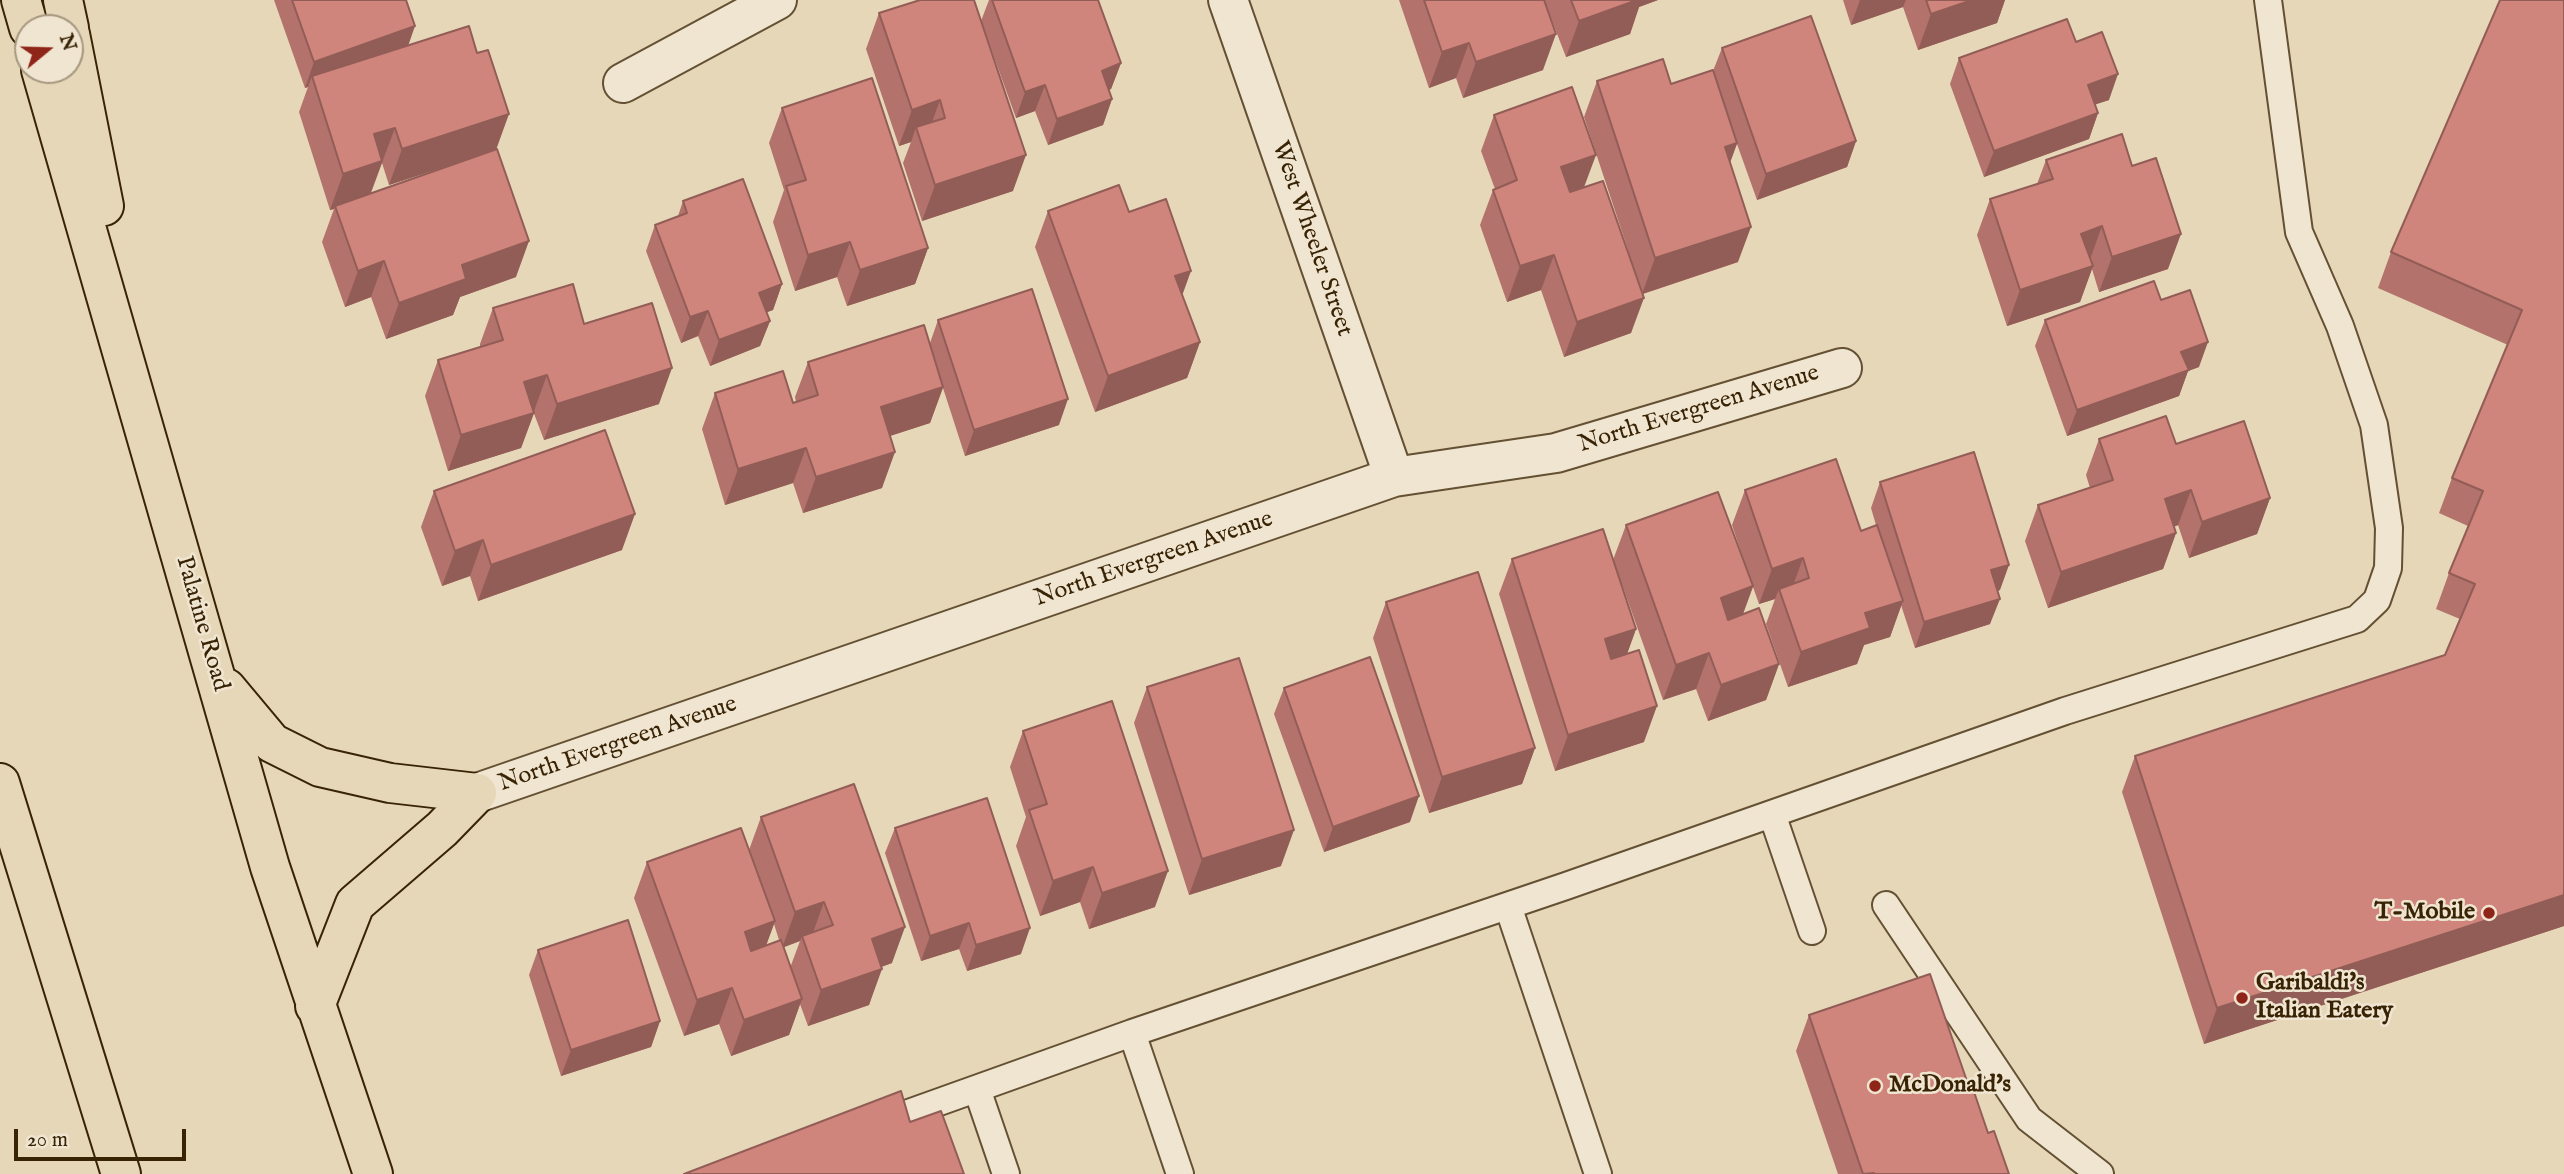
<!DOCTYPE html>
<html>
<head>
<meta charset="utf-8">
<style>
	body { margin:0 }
	#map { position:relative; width:2564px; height:1174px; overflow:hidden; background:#e6d7b8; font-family:"IM FELL English",serif }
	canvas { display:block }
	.north { position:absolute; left:14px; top:14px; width:70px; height:70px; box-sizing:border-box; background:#efe5d1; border:2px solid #a6977f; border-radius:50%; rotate:71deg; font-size:19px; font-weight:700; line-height:28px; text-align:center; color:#392305 }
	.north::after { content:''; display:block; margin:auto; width:24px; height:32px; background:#8f2418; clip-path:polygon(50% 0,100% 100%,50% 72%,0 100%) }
	.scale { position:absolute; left:14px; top:1129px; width:172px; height:32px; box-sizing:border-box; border:4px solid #392305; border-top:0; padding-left:9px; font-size:21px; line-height:24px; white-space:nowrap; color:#392305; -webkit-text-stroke:5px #efe5d1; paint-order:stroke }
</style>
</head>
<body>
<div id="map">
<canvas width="2564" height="1174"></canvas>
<div class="north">N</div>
<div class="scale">20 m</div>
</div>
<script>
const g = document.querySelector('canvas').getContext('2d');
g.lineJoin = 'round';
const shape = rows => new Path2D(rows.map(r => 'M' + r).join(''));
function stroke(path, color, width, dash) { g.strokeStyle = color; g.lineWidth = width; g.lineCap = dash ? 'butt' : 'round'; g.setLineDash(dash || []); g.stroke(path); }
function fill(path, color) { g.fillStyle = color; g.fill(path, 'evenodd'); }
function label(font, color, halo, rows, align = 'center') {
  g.font = font + ' "IM FELL English",serif'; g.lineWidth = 5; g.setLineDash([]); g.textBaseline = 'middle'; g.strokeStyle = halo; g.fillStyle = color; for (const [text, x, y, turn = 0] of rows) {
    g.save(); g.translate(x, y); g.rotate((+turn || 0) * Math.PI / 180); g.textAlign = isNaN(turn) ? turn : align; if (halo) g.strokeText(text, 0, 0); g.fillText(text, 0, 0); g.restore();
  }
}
const lane = shape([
	[1772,814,1812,931],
	[1886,905,2029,1119,2100,1174],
	[1508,906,1598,1174],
	[1132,1033,1566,886,2065,711,2357,619,2377,600,2388,568,2389,528,2374,425,2340,326,2299,232,2268,0],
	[977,1089,1006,1174],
	[875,1125,1132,1033,1180,1174]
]);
const street = shape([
	[1228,0,1394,477],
	[623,83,777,0],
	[477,793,1394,477,1556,453,1842,368]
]);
const highway = shape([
	[21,0,29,28],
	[63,0,69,28],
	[70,34,104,206],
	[41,70,270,867,373,1174],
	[226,688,272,743,320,767,390,783,477,793],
	[0,783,121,1174],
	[315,1006,355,904,442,829,477,793]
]);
stroke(lane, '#645032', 30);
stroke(street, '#645032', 42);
stroke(highway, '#392305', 42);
stroke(lane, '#efe5d1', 26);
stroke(street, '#efe5d1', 38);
stroke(highway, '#e6d7b8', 38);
fill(shape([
	[274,0,406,0,408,45,497,149,516,277,460,297,453,315,386,339,371,297,345,307,322,242,334,209,330,210,299,112,308,87,305,88],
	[382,163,389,185,454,164,371,193],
	[989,0,1098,0,1121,63,1111,89,1109,90,1112,99,1103,125,1048,145,1035,111,1016,118,981,21],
	[1399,0,1544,0,1543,70,1463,98,1456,78,1429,88],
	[1544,0,1658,0,1639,7,1630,34,1566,57],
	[1843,0,2005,0,1997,23,1918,50,1903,7,1851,25],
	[2564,0,2564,926,2204,1044,2122,792,2135,756,2445,655,2460,619,2436,609,2449,573,2468,526,2439,513,2452,478,2508,345,2378,288,2391,252],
	[879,13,1013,191,922,221,903,163,911,142,899,146,866,49],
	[2076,42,2109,100,2095,104,2098,113,2089,139,1984,177,1950,84,1959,58],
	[1722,48,1856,141,1847,167,1757,200,1737,144,1730,163,1738,262,1643,294,1631,333,1564,357,1541,290,1507,302,1480,225,1493,190,1495,189,1481,151,1494,115,1584,187,1628,250,1584,117,1597,81,1671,84,1713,71],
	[782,108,928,248,915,284,847,306,837,277,795,291,773,222,784,190,769,143],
	[2046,160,2132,166,2168,269,2099,292,2092,269,2080,302,2007,326,1977,235,1990,199,2037,184],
	[683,201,782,284,773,310,766,312,770,321,760,346,710,366,698,336,681,343,646,251,655,225,678,216],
	[1048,211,1129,212,1182,296,1200,342,1187,378,1095,412,1035,247],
	[2161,300,2199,367,2188,371,2179,396,2067,436,2035,346,2045,320],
	[493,308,584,324,659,404,544,440,533,411,534,413,521,448,448,471,425,396,438,360,480,347,480,344],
	[938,320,1059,425,965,456,943,388,930,423,890,436,882,488,803,513,793,483,725,505,702,429,715,393,793,403,796,402,795,397,808,362,930,343],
	[2099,439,2176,444,2270,498,2257,534,2189,558,2178,525,2174,527,2176,533,2163,569,2048,608,2025,541,2038,505,2090,488,2086,475],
	[1880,482,2000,590,1997,591,1990,624,1915,648,1901,605,1890,637,1864,645,1857,664,1788,687,1766,624,1775,599,1759,604,1753,587,1743,614,1779,664,1766,700,1708,721,1696,689,1663,700,1619,576,1636,629,1627,654,1644,742,1555,771,1499,594,1512,559,1613,560,1626,525,1750,579,1732,525,1745,490,1861,531,1876,525,1871,508],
	[434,491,622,550,478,601,470,576,442,586,421,527],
	[1386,602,1535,748,1522,784,1429,813,1373,638],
	[1147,687,1281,866,1189,895,1134,723],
	[1284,688,1410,822,1324,852,1274,714],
	[1023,731,1155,907,1089,929,1080,902,1040,916,1016,846,1026,817,1010,767],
	[761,817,892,963,881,967,869,1005,808,1026,800,1004,789,1035,731,1056,719,1024,684,1036,634,898,647,862,749,850],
	[774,924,779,940,766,945],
	[800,941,790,968,783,947],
	[895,828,1021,954,967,971,959,949,921,961,885,853],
	[538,950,660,1021,651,1047,561,1076,529,975],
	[1809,1015,1988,1133,2009,1174,1838,1174,1796,1051]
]), '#b3726b');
fill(shape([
	[1628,0,1658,0,1639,7,1630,34,1566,57,1579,21],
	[1860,0,1906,0,1903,7,1851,25],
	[1972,0,2005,0,1997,23,1918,50,1931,14],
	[415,26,406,52,312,76,308,87,305,88,314,62],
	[1556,34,1543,70,1463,98,1476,62],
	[1469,43,1456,78,1429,88,1442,52],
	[1121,63,1111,89,1093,96,1102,71],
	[2118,74,2109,100,2079,110,2088,85],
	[1045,85,1035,111,1016,118,1025,92],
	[1112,99,1103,125,1048,145,1057,119],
	[940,100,927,136,916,127,911,142,899,146,912,110],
	[2098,113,2089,139,1984,177,1994,151],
	[509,114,496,150,389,185,402,149],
	[395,128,369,197,335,206,334,209,330,210,343,174,374,134],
	[1856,141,1847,167,1757,200,1766,174],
	[1737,143,1724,179,1725,147],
	[1026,155,1013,191,922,221,935,185],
	[1596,155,1583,190,1548,203,1561,167],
	[2102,226,2089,262,2081,234],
	[1751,227,1738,262,1642,294,1655,258],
	[2181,234,2168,269,2099,292,2112,257],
	[529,241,516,277,460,297,453,315,386,339,399,303,462,265],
	[850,242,837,277,795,291,808,255],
	[928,248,915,284,847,306,860,270],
	[1554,255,1541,290,1507,302,1520,266],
	[384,261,371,297,345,307,358,271],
	[2093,266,2080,302,2007,326,2020,290],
	[1191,271,1178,307,1175,276],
	[782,284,773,310,750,319,759,293],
	[1644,298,1631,333,1564,357,1577,322],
	[708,311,698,336,681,343,690,317],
	[770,321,760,346,710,366,719,340],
	[1200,342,1187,378,1095,412,1108,376],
	[2208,342,2199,367,2188,371,2179,396,2067,436,2077,410,2181,352],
	[672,368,659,404,544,440,557,404],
	[547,375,534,411,511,418,524,382],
	[943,387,930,423,868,443,881,407],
	[1068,399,1059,425,965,456,974,430],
	[534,413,521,448,448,471,461,435],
	[806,448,793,483,725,505,738,469],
	[895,452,882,488,803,513,816,477],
	[2191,490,2178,525,2152,534,2165,499],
	[2270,498,2257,534,2189,558,2202,522],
	[635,514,622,550,478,601,491,565],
	[2176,533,2163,569,2048,608,2061,572],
	[483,540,470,576,442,586,455,551],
	[1803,558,1790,594,1779,589,1775,599,1759,604,1772,569],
	[2009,565,2000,590,1982,596,1991,570],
	[1753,586,1740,622,1708,634,1721,598],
	[2000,599,1990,624,1915,648,1924,622],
	[1903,601,1890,637,1864,645,1857,664,1788,687,1801,652,1865,613],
	[1636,629,1623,665,1592,675,1605,639],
	[1709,653,1696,689,1663,700,1676,665],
	[1779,664,1766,700,1708,721,1721,685],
	[1657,706,1644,742,1555,771,1568,735],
	[1535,748,1522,784,1429,813,1442,777],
	[1419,796,1410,822,1324,852,1333,827],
	[1294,830,1281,866,1189,895,1202,859],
	[1093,867,1080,902,1040,916,1053,881],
	[1168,871,1155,907,1089,929,1102,893],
	[2564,895,2564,926,2204,1044,2217,1008],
	[824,902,811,938,802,936,800,941,782,948,795,912],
	[775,921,762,957,732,968,745,932],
	[969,923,959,949,921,961,930,936],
	[905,927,892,963,859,975,872,939],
	[1030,928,1021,954,967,971,976,945],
	[882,969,869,1005,808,1026,821,990],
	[732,988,719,1024,684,1036,697,1000],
	[802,999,789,1035,731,1056,744,1020],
	[660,1021,651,1047,561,1076,571,1050]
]), '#925d57');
const building = shape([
	[292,0,406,0,415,26,314,62,292,0],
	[920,0,974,0,1026,155,935,185,916,127,945,118,940,100,912,110,879,13,920,0],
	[992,0,1098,0,1121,63,1102,71,1112,99,1057,119,1045,85,1025,92,992,0],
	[1424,0,1544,0,1556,34,1476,62,1469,43,1442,52,1424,0],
	[1571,0,1637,0,1579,21,1571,0],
	[1926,0,1972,0,1931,14,1926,0],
	[2500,0,2564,0,2564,895,2217,1008,2135,756,2445,655,2475,584,2449,573,2483,491,2452,478,2522,310,2391,252,2500,0],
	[1811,16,1856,141,1766,174,1722,48,1811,16],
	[2067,19,2076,42,2102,32,2118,74,2088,85,2098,113,1994,151,1959,58,2067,19],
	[469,26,477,53,488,50,509,114,402,149,395,128,374,134,382,161,343,174,312,76,469,26],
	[1663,59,1671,84,1713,70,1737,143,1725,147,1751,227,1655,258,1597,81,1663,59],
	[872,78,928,248,860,270,850,242,808,255,786,186,806,180,782,108,872,78],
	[1572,87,1596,155,1561,167,1570,192,1603,181,1644,298,1577,322,1554,255,1520,266,1493,190,1517,180,1494,115,1572,87],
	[2122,134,2132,166,2156,158,2181,234,2112,257,2102,226,2081,234,2093,266,2020,290,1990,199,2053,179,2046,160,2122,134],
	[497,149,529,241,462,265,466,279,399,303,384,261,358,271,335,206,497,149],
	[743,179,782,284,759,293,770,321,719,340,708,311,690,317,655,225,687,213,683,201,743,179],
	[1119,185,1129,212,1166,199,1191,271,1175,276,1200,342,1108,376,1048,211,1119,185],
	[2154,281,2161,300,2190,290,2208,342,2181,352,2189,370,2077,410,2045,320,2154,281],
	[573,284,584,324,652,303,672,368,557,404,547,375,524,382,534,413,461,435,438,360,503,340,493,308,573,284],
	[1032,289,1068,399,974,430,938,320,1032,289],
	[924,325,943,387,881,407,895,452,816,477,806,448,738,469,715,393,783,371,793,403,818,395,808,362,924,325],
	[2166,416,2176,444,2244,421,2270,498,2202,522,2191,490,2165,499,2176,533,2061,572,2038,505,2113,480,2099,439,2166,416],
	[605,430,635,514,491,565,483,540,455,551,434,491,605,430],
	[1974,452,2009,565,1991,570,2000,599,1924,622,1880,482,1974,452],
	[1836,459,1861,531,1877,525,1903,601,1865,613,1870,628,1801,652,1779,589,1809,578,1803,558,1772,569,1745,490,1836,459],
	[1718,492,1753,586,1721,598,1728,620,1759,608,1779,664,1721,685,1709,653,1676,665,1626,525,1718,492],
	[1603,529,1636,629,1605,639,1611,659,1639,650,1657,706,1568,735,1512,559,1603,529],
	[1478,572,1535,748,1442,777,1386,602,1478,572],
	[1370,657,1419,796,1333,827,1284,688,1370,657],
	[1239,658,1294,830,1202,859,1147,687,1239,658],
	[1112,701,1168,871,1102,893,1093,867,1053,881,1029,810,1047,804,1023,731,1112,701],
	[854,784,905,927,872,939,882,969,821,990,802,936,833,925,824,902,795,912,761,817,854,784],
	[987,798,1030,928,976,945,969,923,930,936,895,828,987,798],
	[741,828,775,921,745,932,751,951,781,940,802,999,744,1020,732,988,697,1000,647,862,741,828],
	[628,920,660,1021,571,1050,538,950,628,920],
	[1930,974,1969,1087,1972,1086,1988,1133,1994,1131,2009,1174,1875,1174,1874,1173,1863,1174,1809,1015,1930,974],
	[901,1091,910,1122,941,1111,964,1174,684,1174,901,1091]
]);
fill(building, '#d0857c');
stroke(building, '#925d57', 2);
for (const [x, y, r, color] of [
	[2489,913,7,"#8f2418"],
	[2242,998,7,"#8f2418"],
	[1875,1086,7,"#8f2418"]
]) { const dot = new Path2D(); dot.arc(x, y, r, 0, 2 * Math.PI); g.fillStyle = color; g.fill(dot); stroke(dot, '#efe5d1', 2.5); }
label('24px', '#392305', '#efe5d1', [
	["West Wheeler Street",1311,239,71],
	["North Evergreen Avenue",1699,410,-17],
	["North Evergreen Avenue",1154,560,-19],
	["Palatine Road",201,624,74],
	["North Evergreen Avenue",618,745,-19]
]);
label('bold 24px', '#392305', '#efe5d1', [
	["T-Mobile",2475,913,"right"],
	["Garibaldi's",2256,984],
	["Italian Eatery",2256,1012],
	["McDonald's",1889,1086]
], 'left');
</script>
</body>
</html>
